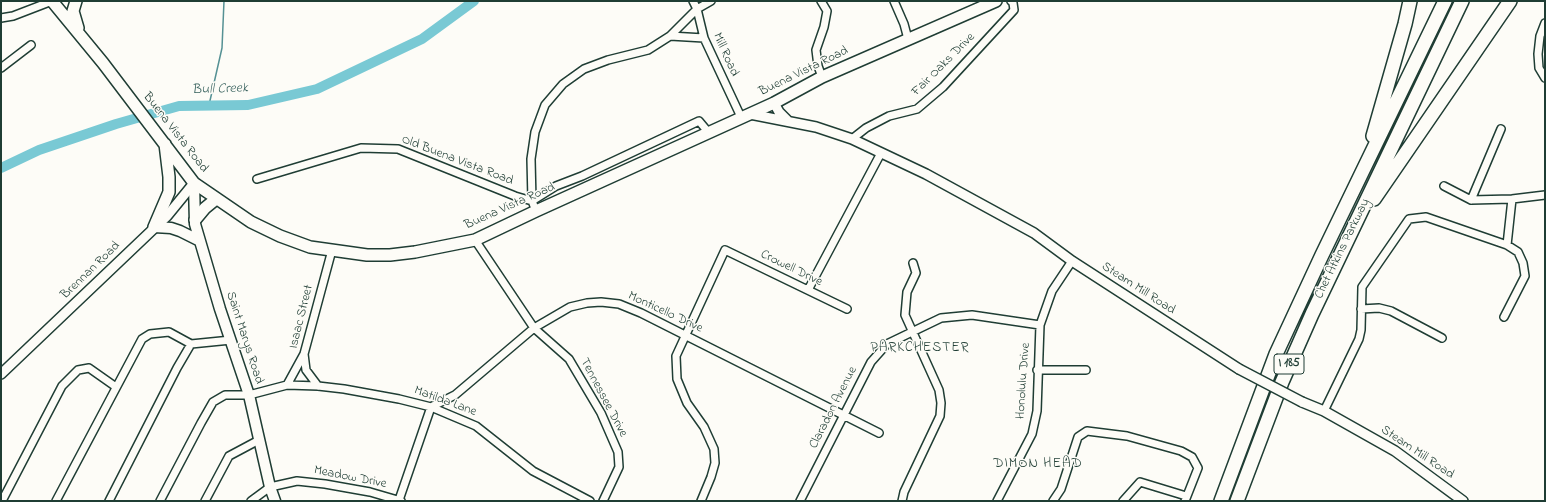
<!DOCTYPE html>
<html>
<head>
<meta charset="utf-8">
<style>
	body { margin:0 }
	#map { position:relative; width:1546px; height:502px; overflow:hidden; background:#fdfcf7; font-family:"Indie Flower",sans-serif }
	canvas { display:block }
	.frame { position:absolute; inset:0; border:2px solid #1f3d34; pointer-events:none }
</style>
</head>
<body>
<div id="map">
<canvas width="1546" height="502"></canvas>
<div class="frame"></div>
</div>
<script>
const g = document.querySelector('canvas').getContext('2d');
g.lineJoin = 'round';
const shape = rows => new Path2D(rows.map(r => 'M' + r).join(''));
function stroke(path, color, width, dash) { g.strokeStyle = color; g.lineWidth = width; g.lineCap = dash ? 'butt' : 'round'; g.setLineDash(dash || []); g.stroke(path); }
function label(font, color, halo, rows, align = 'center') {
  g.font = font + ' "Indie Flower",sans-serif'; g.lineWidth = 3; g.setLineDash([]); g.textBaseline = 'middle'; g.strokeStyle = halo; g.fillStyle = color; for (const [text, x, y, turn = 0] of rows) {
    g.save(); g.translate(x, y); g.rotate((+turn || 0) * Math.PI / 180); g.textAlign = isNaN(turn) ? turn : align; if (halo) g.strokeText(text, 0, 0); g.fillText(text, 0, 0); g.restore();
  }
}
stroke(shape([
	[209,105,222,48,224,1]
]), '#559194', 1.5);
stroke(shape([
	[1,168,39,150,116,124,179,106,248,105,317,89,422,39,474,1]
]), '#79c9d4', 10);
const minor = shape([
	[693,1,697,9,704,38,741,117],
	[821,1,827,11,824,27,816,50,818,66,822,77],
	[894,1,904,24,908,39],
	[1,18,13,16,52,1],
	[1545,23,1540,36,1538,54,1539,68,1545,78],
	[670,36,697,9,711,1],
	[1,68,31,45],
	[852,139,866,128,889,116,917,109,943,87,1014,10,1013,3,1011,1],
	[257,179,361,148,398,149,515,196,532,201],
	[1444,186,1471,200,1512,199,1545,195],
	[1471,200,1501,129],
	[532,201,556,186,582,176,699,121,709,133],
	[536,211,532,201,531,159,535,132,545,105,563,84,584,69,608,60,648,50,670,36,704,38],
	[475,240,534,328,569,359,601,413,618,452,619,467,603,501],
	[1507,245,1512,199],
	[808,290,881,153],
	[1361,309,1379,308,1391,311,1442,338],
	[1037,370,1086,370],
	[287,385,304,354],
	[318,386,306,370,304,354,332,250],
	[1324,411,1359,339,1361,330,1362,287,1409,219,1426,217,1507,245,1518,252,1523,263,1525,276,1504,317],
	[399,500,431,407,455,395,534,328,570,307,587,303,601,302,619,304,641,313,879,433],
	[2,501,62,386,78,370,89,368,116,387],
	[56,501,142,339,150,334,169,332,191,344],
	[109,501,177,368,191,344,231,340],
	[160,501,201,423,213,402,225,395,249,395,287,385,318,386,344,389,399,399,431,407,476,426,533,471,590,501],
	[205,501,229,456,259,440],
	[251,501,270,487,297,481,325,484,370,492,401,501],
	[701,501,711,477,715,463,714,449,704,427,687,403,677,379,676,356,725,250,847,309],
	[800,501,871,362,887,344,941,318,972,315,1040,325],
	[902,501,904,492,940,416,941,403,939,390,905,315,907,292,916,273,913,263],
	[997,501,1032,434,1037,411,1040,325,1052,291,1072,261],
	[1053,501,1061,489,1078,437,1087,431,1127,436,1181,451,1192,457,1198,468,1185,501],
	[1123,501,1140,482,1186,496]
]);
const tertiary = shape([
	[774,103,779,112,788,121],
	[750,114,816,127,852,139,926,174,1034,233,1072,261,1239,369],
	[1,374,167,216,194,183],
	[1302,402,1324,411,1395,451,1463,501]
]);
const secondary = shape([
	[194,183,195,224,220,309,249,395,270,487,275,501],
	[154,227,171,228,180,231,200,241]
]);
const primary = shape([
	[52,1,103,63,194,183,251,222,280,236,310,247,367,255,390,255,415,252,475,240,536,211,774,103,822,77,996,1],
	[76,1,73,11,78,28],
	[195,220,205,208,216,199],
	[154,227,169,192,169,177,165,144]
]);
const motorway = shape([
	[1373,136,1405,24,1410,1],
	[1374,199,1510,1],
	[1221,501,1276,354,1322,255,1445,1],
	[1237,501,1282,382,1312,314,1462,1]
]);
stroke(minor, '#1f3d34', 10);
stroke(tertiary, '#1f3d34', 12);
stroke(secondary, '#1f3d34', 13);
stroke(primary, '#1f3d34', 14);
stroke(motorway, '#1f3d34', 16);
stroke(minor, '#fdfcf7', 7);
stroke(tertiary, '#fdfcf7', 9);
stroke(secondary, '#fdfcf7', 10);
stroke(primary, '#fdfcf7', 11);
stroke(motorway, '#fdfcf7', 13);
const tertiaryBridge = shape([
	[1239,369,1302,402]
]);
stroke(tertiaryBridge, '#1f3d34', 12, []);
stroke(tertiaryBridge, '#fdfcf7', 9);
for (const [x, y, w] of [
	[1289,364,30]
]) { const box = new Path2D(); box.roundRect(x - w / 2, y - 10, w, 20, 3); g.fillStyle = '#fdfcf7'; g.fill(box); stroke(box, '#1f3d34', 1); }
label('bold 12px', '#1f3d34', null, [
	["I 185",1289,364]
]);
label('13px', '#1f3d34', '#fdfcf7', [
	["Mill Road",725,55,66],
	["Fair Oaks Drive",944,65,-45],
	["Buena Vista Road",804,72,-26],
	["Buena Vista Road",175,133,52],
	["Old Buena Vista Road",457,161,21],
	["Buena Vista Road",510,207,-24],
	["Chet Atkins Parkway",1343,249,-64],
	["Crowell Drive",791,269,26],
	["Brennan Road",91,271,-44],
	["Steam Mill Road",1138,289,33],
	["Monticello Drive",665,313,25],
	["Isaac Street",302,317,-76],
	["Saint Marys Road",244,338,72],
	["Honolulu Drive",1024,381,-86],
	["Tennessee Drive",603,398,62],
	["Matilda Lane",445,402,20],
	["Claradon Avenue",834,408,-63],
	["Steam Mill Road",1417,453,34],
	["Meadow Drive",350,478,11]
]);
label('italic 14px', '#36605c', '#fdfcf7', [
	["Bull Creek",220,90,-2]
]);
g.letterSpacing = '1px';
label('14px', '#1f3d34', '#fdfcf7', [
	["PARKCHESTER",920,349],
	["DIMON HEAD",1038,465]
]);
g.letterSpacing = '0px';
</script>
</body>
</html>
